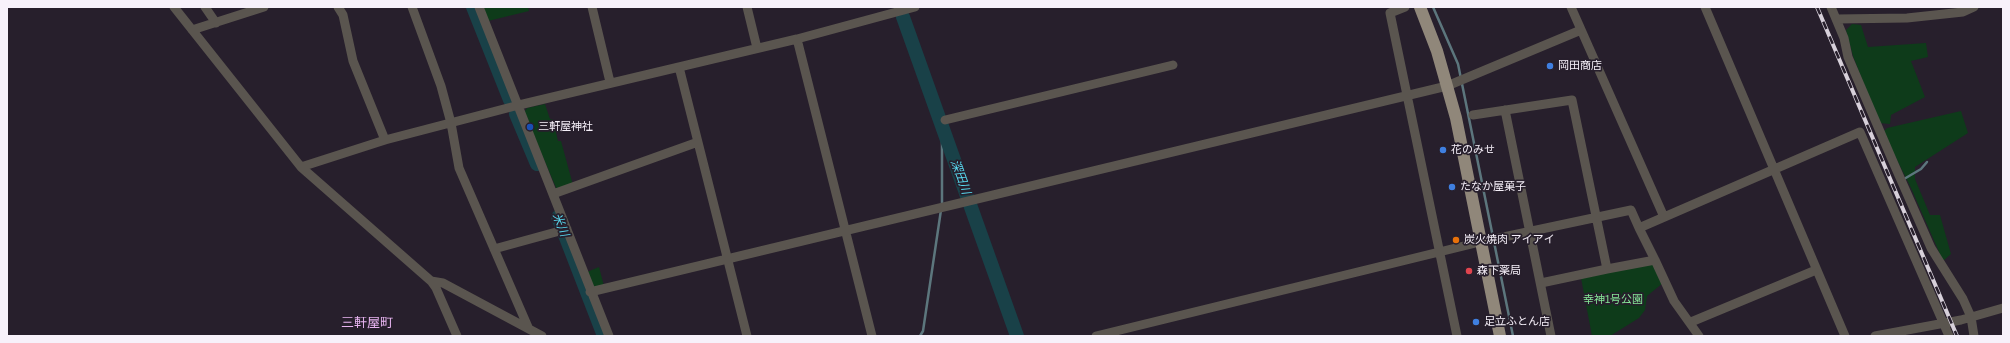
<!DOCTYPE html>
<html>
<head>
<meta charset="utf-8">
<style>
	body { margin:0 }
	#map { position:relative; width:2010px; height:343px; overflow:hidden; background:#271f2c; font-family:"Archivo Narrow",sans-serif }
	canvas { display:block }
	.frame { position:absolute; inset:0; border:8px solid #f7f1fa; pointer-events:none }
</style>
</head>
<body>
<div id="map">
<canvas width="2010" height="343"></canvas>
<div class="frame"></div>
</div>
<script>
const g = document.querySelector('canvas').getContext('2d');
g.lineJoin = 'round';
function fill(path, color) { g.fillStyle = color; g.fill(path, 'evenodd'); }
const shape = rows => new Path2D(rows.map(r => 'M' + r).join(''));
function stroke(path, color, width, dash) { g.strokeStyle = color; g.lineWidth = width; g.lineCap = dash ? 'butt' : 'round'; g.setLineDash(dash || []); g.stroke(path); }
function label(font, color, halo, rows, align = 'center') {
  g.font = font + ' "Archivo Narrow","Noto Sans JP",sans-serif'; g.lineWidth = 3.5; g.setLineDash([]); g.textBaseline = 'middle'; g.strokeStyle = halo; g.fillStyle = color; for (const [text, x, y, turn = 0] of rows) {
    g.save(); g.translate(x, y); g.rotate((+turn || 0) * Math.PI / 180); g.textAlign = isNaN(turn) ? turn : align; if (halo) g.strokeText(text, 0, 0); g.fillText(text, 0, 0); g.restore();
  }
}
fill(shape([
	[487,7,528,7,529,11,488,21,483,8],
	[1852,24,1861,25,1868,47,1926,43,1928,57,1911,61,1925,97,1891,115,1890,124,1879,123,1853,56,1846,30],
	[545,104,550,119,553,119,558,141,561,141,573,185,557,190,525,115,525,111,527,108],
	[1961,111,1968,133,1915,167,1915,179,1930,215,1940,215,1951,254,1943,261,1911,188,1883,132,1887,128],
	[1650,262,1655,265,1663,283,1647,296,1645,310,1639,318,1610,336,1592,336,1581,278],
	[599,267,604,286,593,288,587,272]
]), '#0e3b1a');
stroke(shape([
	[1433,7,1458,64,1513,336],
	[942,122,942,206],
	[1904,179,1921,169,1927,162],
	[920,336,923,331,941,210]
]), '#5c767d', 2.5);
stroke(shape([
	[473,7,510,100],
	[903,17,1017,336],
	[516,114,537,164],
	[558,217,604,336]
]), '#194148', 14);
stroke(shape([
	[174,7,301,167,431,281,436,288,457,336],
	[205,7,216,23],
	[338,7,343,15,353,61,385,140],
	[412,7,441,86,451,123,459,168,528,327],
	[479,7,609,336],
	[592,7,610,82],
	[747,7,757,48],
	[1405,7,1390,13,1457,336],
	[1571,7,1664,217],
	[1705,7,1845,336],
	[1831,7,1844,38,1848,57,1894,164,1931,248,1963,299,1971,317,1974,336],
	[1837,19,1907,18,1963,12,1974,7],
	[192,30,264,7],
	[797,39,872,336],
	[679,67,747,336],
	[1505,110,1551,336],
	[1473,115,1572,100,1607,269,1541,283],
	[945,120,1173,65],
	[301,167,385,140,519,105,797,39,915,7],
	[553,194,698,142],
	[1639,228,1655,260],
	[494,249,567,229],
	[1607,269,1655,260,1674,301,1699,336],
	[431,281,443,283,542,336],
	[590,292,1447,86,1581,30],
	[1691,322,1816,270],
	[1096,336,1480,242,1631,210,1639,228,1860,132,1949,336],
	[1875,336,1961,320,2003,308]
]), '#5a554f', 9);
stroke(shape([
	[1420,7,1437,51,1456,118,1500,336]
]), '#90877a', 12);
const rail = shape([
	[1817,7,1957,336]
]);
stroke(rail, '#d7d0da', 4);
stroke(rail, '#271f2c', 2.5, [8]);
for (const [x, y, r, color] of [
	[1550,66,4,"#3f7fe0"],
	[530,127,4,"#1a4fb4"],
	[1443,150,4,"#3f7fe0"],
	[1452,187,4,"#3f7fe0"],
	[1456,240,4,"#e8710a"],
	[1469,271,4,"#e0444e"],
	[1476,322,4,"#3f7fe0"]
]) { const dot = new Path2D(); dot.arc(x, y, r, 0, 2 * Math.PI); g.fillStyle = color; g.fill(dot); stroke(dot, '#271f2c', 1.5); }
label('11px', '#f7f1fa', '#271f2c', [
	["岡田商店",1558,66],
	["三軒屋神社",538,127],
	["花のみせ",1451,150],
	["たなか屋菓子",1460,187],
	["炭火焼肉 アイアイ",1464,240],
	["森下薬局",1477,271],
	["足立ふとん店",1484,322]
], 'left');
label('11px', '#86e898', '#271f2c', [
	["幸神1号公園",1613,300]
]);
label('italic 12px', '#58d8ee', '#271f2c', [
	["深田川",960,177,70],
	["米川",560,225,68]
]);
label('13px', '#e8b4f1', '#271f2c', [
	["三軒屋町",367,324]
]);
</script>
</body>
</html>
